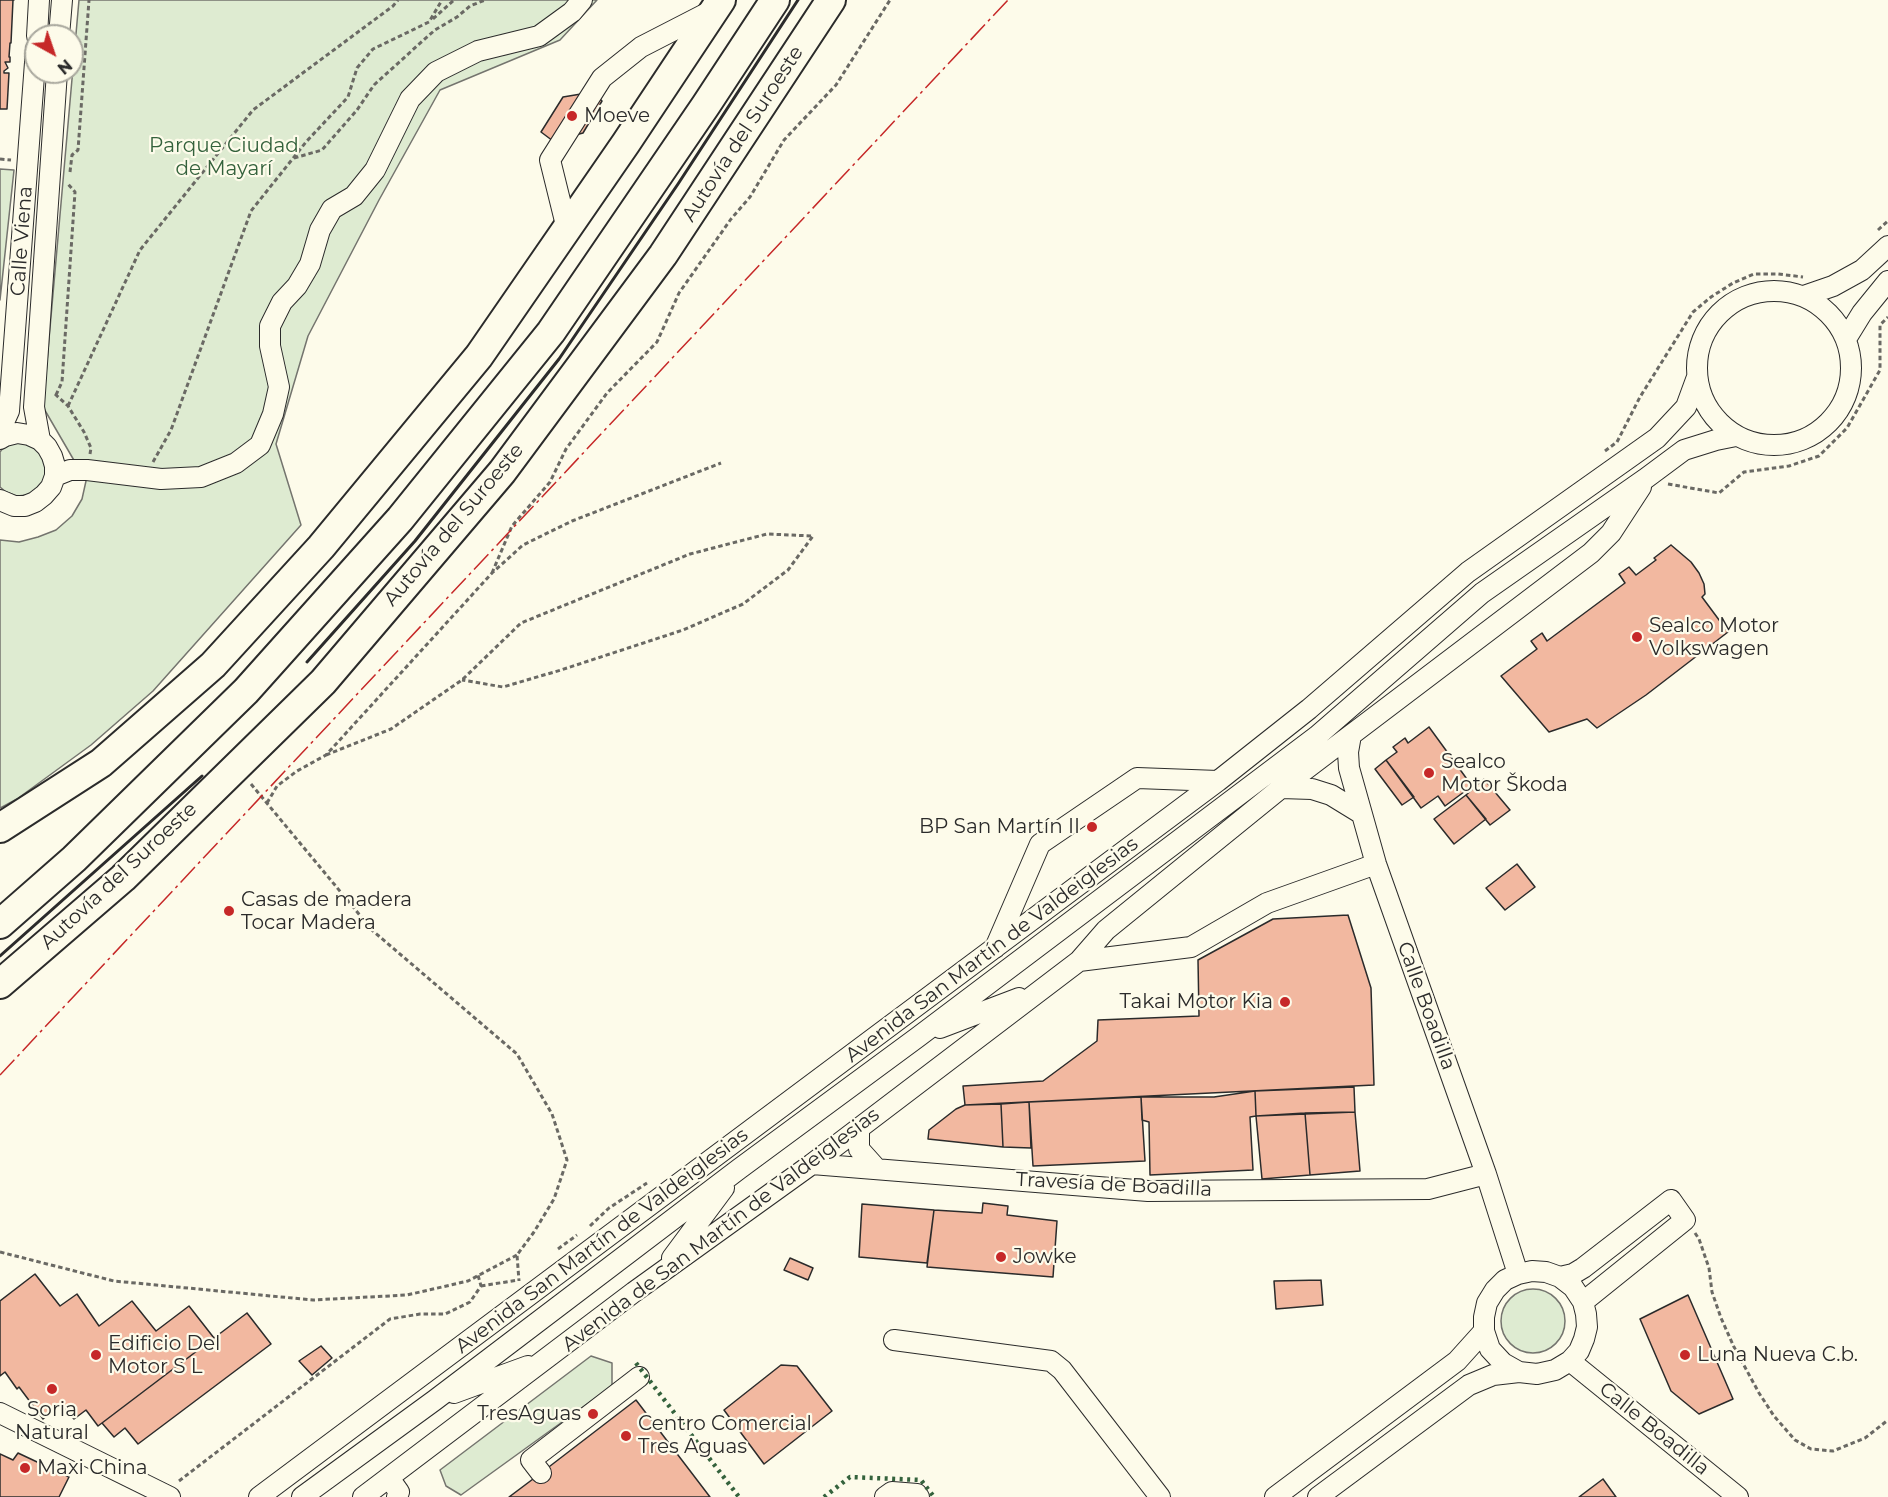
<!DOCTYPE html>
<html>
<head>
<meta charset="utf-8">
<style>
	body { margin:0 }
	#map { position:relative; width:1888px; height:1497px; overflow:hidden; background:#fdfbea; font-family:Montserrat,sans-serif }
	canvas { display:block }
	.north { position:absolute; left:24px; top:24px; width:60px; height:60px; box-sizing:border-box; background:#fdfbea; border:2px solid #a9a89e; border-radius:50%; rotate:140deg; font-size:16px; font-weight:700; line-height:24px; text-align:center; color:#2b2b2b }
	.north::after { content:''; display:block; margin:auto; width:21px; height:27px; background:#c62828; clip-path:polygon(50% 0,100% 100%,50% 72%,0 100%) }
</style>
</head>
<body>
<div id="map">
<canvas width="1888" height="1497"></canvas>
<div class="north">N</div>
</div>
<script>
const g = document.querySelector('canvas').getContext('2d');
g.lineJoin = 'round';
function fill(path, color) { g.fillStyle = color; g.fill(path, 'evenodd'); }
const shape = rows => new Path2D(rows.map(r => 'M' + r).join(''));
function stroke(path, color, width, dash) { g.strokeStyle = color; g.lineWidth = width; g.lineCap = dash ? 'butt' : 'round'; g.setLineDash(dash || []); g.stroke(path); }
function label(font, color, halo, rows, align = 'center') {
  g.font = font + ' Montserrat,sans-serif'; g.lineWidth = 4.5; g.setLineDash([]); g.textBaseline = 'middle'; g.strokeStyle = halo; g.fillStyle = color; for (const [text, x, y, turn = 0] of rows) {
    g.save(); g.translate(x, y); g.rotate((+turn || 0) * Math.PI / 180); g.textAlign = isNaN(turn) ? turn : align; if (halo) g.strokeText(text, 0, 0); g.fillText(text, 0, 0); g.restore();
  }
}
const green = shape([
	[79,0,597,0,560,40,440,90,379,200,308,336,276,444,301,525,153,691,91,745,17,799,0,808,0,540,19,542,38,537,56,530,72,516,82,499,86,481,43,407,79,0],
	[0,169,14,170,0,300,0,169],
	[14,443,21,443,31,445,39,451,45,460,47,471,43,483,37,490,27,495,17,496,6,492,0,487,0,452,3,448,14,443],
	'1501 1321a32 32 0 1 1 64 0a32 32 0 1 1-64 0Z',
	[591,1356,612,1363,612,1386,461,1495,446,1486,440,1470,591,1356]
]);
fill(green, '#deebd1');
stroke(green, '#74746e', 1.5);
const building = shape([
	[0,0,14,0,13,0,11,43,10,43,9,57,10,57,10,62,5,62,8,68,4,71,4,73,9,73,7,109,0,109,0,0],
	[593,92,602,101,583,133,553,141,541,132,563,97,593,92],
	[1671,545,1691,562,1699,573,1704,584,1705,594,1702,597,1728,632,1646,695,1597,728,1587,719,1549,732,1501,676,1537,649,1531,641,1542,633,1547,641,1625,583,1619,574,1629,567,1636,575,1656,560,1654,558,1671,545],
	[1429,727,1472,786,1445,806,1438,796,1421,808,1386,760,1397,752,1393,747,1405,738,1408,743,1429,727],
	[1386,760,1414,797,1402,805,1375,769,1386,760],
	[1484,779,1510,810,1490,825,1466,795,1484,779],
	[1466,795,1486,819,1454,844,1434,819,1466,795],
	[1517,864,1535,887,1505,910,1486,888,1517,864],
	[1348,915,1371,988,1374,1085,965,1105,963,1086,1043,1081,1097,1041,1098,1020,1199,1016,1198,960,1273,919,1348,915],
	[1354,1087,1355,1112,1256,1116,1255,1091,1354,1087],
	[1255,1091,1256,1116,1250,1117,1253,1170,1150,1175,1149,1122,1142,1120,1141,1097,1214,1097,1255,1091],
	[1141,1097,1145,1161,1033,1166,1029,1102,1141,1097],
	[1029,1102,1031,1148,1003,1147,1001,1104,1029,1102],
	[1001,1104,1003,1147,928,1139,929,1130,956,1109,965,1105,1001,1104],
	[1355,1112,1360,1171,1310,1175,1305,1113,1355,1112],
	[1305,1113,1310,1175,1262,1179,1256,1116,1305,1113],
	[983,1203,1008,1206,1007,1215,1057,1221,1053,1277,927,1267,934,1210,982,1213,983,1203],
	[862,1204,934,1210,927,1263,859,1257,862,1204],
	[790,1258,813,1268,808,1280,784,1270,790,1258],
	[35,1274,60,1306,77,1294,99,1326,132,1301,156,1331,189,1306,214,1338,98,1426,86,1410,74,1419,62,1404,43,1419,19,1387,17,1389,5,1372,0,1376,0,1301,35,1274],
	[1321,1280,1323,1305,1276,1309,1274,1281,1321,1280],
	[1688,1295,1733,1399,1699,1414,1671,1391,1640,1319,1688,1295],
	[247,1313,271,1344,138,1444,125,1428,114,1437,102,1423,247,1313],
	[321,1346,332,1358,312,1375,299,1361,321,1346],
	[781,1365,797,1366,832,1411,764,1464,724,1410,781,1365],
	[636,1400,710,1497,509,1497,541,1473,636,1400],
	[18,1453,69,1477,59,1497,0,1497,0,1454,13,1460,18,1453],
	[1603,1479,1616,1497,1579,1497,1603,1479]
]);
fill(building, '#f2b8a0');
stroke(building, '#2b2b2b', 1.5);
const minor = shape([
	[37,36,39,0],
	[59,36,62,0],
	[567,229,550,160,602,78,641,47,711,11],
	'1697 368a77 77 0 1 1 154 0a77 77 0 1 1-154 0Z',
	[1804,296,1833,286,1862,270,1888,246],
	[1846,339,1862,313,1888,281],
	[0,431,9,411,36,49],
	[0,439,5,436,17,433,29,435,40,440,47,447,52,456,55,466,55,476,51,487,44,495,35,502,25,506,14,506,0,500],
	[40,440,34,407,57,72],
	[55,476,70,470,87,470,161,479,201,477,236,463,260,445,273,414,279,387,270,346,270,326,282,302,297,286,310,264,320,230,332,209,354,196,375,170,410,99,436,72,478,51,539,36,572,12,582,0],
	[1351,735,1348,752,1349,768,1376,864,1486,1174,1518,1274],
	[1281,788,1312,789,1331,795,1362,814],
	[995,948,1040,844,1137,778,1218,781],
	[1079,961,1191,947,1267,903,1376,864],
	[940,1028,1019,998],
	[859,1128,859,1149,876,1168],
	[812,1164,1148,1191,1428,1189,1486,1174],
	[672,1258,724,1188],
	[1560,1277,1573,1274,1583,1268,1671,1200,1685,1220,1583,1302],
	[894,1340,1051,1361,1062,1370,1160,1497],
	[1570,1361,1738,1497],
	[454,1393,528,1366],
	[0,1413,170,1497],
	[541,1473,531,1460,639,1377],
	[389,1478,399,1492,397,1497],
	[259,1497,1218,781,1309,709,1468,572,1657,438,1686,407,1697,377],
	[302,1497,435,1400,739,1169,918,1037,1317,736,1482,593,1645,479,1684,450,1716,440,1736,436],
	[363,1497,634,1292,812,1164,1079,961,1106,930,1281,788,1591,553,1611,533,1641,487],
	[885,1497,892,1492,917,1494,919,1497],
	[1275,1497,1457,1361,1484,1331],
	[1318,1497,1469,1385,1493,1375,1519,1372,1537,1374,1555,1370,1570,1361,1579,1351,1584,1339,1587,1327,1586,1314,1583,1302,1573,1287,1560,1277,1546,1272,1532,1271,1518,1274,1505,1280,1495,1290,1487,1303,1484,1317,1484,1331,1490,1349,1503,1363,1519,1372]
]);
const highway = shape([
	[0,828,101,763,213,665,321,547,479,356,626,143,721,0],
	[0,924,74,859,246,691,400,519,551,332,706,105,775,0],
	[0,984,123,878,323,682,502,472,663,255,831,0]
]);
stroke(minor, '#2b2b2b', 22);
stroke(highway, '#2b2b2b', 32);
stroke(shape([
	[433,19,454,0],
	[294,158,322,150,357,110,374,85,417,46,435,30,457,17,470,6,485,0],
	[0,159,11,160],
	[70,172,72,155,78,150,89,0],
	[1878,230,1888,221],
	[55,394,68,406,84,432,91,448,90,454],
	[56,395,62,382,75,192,68,184],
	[68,406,140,250,253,110,393,6,398,0],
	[1605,451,1617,442,1640,397,1693,312,1711,297,1733,283,1754,274,1778,274,1803,277],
	[153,462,171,430,251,211,306,142,348,97,357,68,373,49,429,22,442,0],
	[1668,484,1719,493,1744,472,1789,466,1819,456,1847,428,1880,370,1880,325,1888,317],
	[492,573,512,526,550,482,566,449,607,393,657,342,679,293,731,219,750,197,784,140,836,85,890,0],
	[326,755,391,729,462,680,521,623,690,554,767,534,813,536,788,570,743,604,683,630,561,670,503,687,462,680],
	[251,784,373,931,517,1054,552,1114,567,1160,554,1199,534,1232,517,1255,519,1281],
	[267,803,277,786,297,771,326,755,492,573,523,545,572,521,721,463],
	[590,1226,609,1208,647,1183],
	[1695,1233,1699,1239,1709,1268,1712,1292,1721,1318,1734,1347,1759,1393,1774,1416,1795,1440,1811,1449,1833,1451,1865,1438,1888,1420],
	[558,1249,577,1235],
	[0,1252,114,1281,313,1300,407,1295,468,1281,517,1255],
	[481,1286,518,1280],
	[179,1481,390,1319,420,1314,445,1314,470,1302,481,1286,478,1275]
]), '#6a6964', 3, [4.5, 3]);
stroke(minor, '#fdfbea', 20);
stroke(highway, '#fdfbea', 28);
stroke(shape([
	[636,1363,739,1497],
	[824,1497,850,1477,921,1480,934,1497]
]), '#34623c', 4.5, [3, 4.5]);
stroke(shape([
	[307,662,415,541,559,359,678,184,798,0],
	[0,956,202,776]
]), '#2b2b2b', 3);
stroke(shape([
	[0,1075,1008,0]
]), '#c62828', 1.5, [21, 4.5, 3, 4.5]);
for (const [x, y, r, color] of [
	[572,116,6,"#c62828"],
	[1637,637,6,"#c62828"],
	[1429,773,6,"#c62828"],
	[1092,827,6,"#c62828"],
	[229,911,6,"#c62828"],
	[1285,1002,6,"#c62828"],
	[1001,1257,6,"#c62828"],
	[96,1355,6,"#c62828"],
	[1685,1355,6,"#c62828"],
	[52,1389,6,"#c62828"],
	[593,1414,6,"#c62828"],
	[626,1436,6,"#c62828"],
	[25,1468,6,"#c62828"]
]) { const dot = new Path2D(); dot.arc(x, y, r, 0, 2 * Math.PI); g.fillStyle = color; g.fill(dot); stroke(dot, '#fdfbea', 2); }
label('20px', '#2b2b2b', '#fdfbea', [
	["Moeve",584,116],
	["Sealco Motor",1649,626],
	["Volkswagen",1649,649],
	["Sealco",1441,762],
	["Motor Škoda",1441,785],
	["BP San Martín II",1080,827,"right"],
	["Casas de madera",241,900],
	["Tocar Madera",241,923],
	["Takai Motor Kia",1273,1002,"right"],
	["Jowke",1013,1257],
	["Edificio Del",108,1344],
	["Motor S L",108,1367],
	["Luna Nueva C.b.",1697,1355],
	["Soria",52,1410,"center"],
	["Natural",52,1433,"center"],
	["TresAguas",581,1414,"right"],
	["Centro Comercial",638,1424],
	["Tres Aguas",638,1447],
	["Maxi China",37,1468]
], 'left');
label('20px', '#2b2b2b', '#fdfbea', [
	["Autovía del Suroeste",743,134,-57],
	["Calle Viena",22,241,-86],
	["Autovía del Suroeste",454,525,-50],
	["Autovía del Suroeste",119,876,-43],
	["Avenida San Martín de Valdeiglesias",992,950,-37],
	["Calle Boadilla",1426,1006,70],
	["Travesía de Boadilla",1114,1185,3],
	["Avenida de San Martín de Valdeiglesias",721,1230,-37],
	["Avenida San Martín de Valdeiglesias",602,1241,-37],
	["Calle Boadilla",1654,1429,39]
]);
label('20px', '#34623c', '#fdfbea', [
	["Parque Ciudad",224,146],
	["de Mayarí",224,169]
]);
</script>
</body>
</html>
